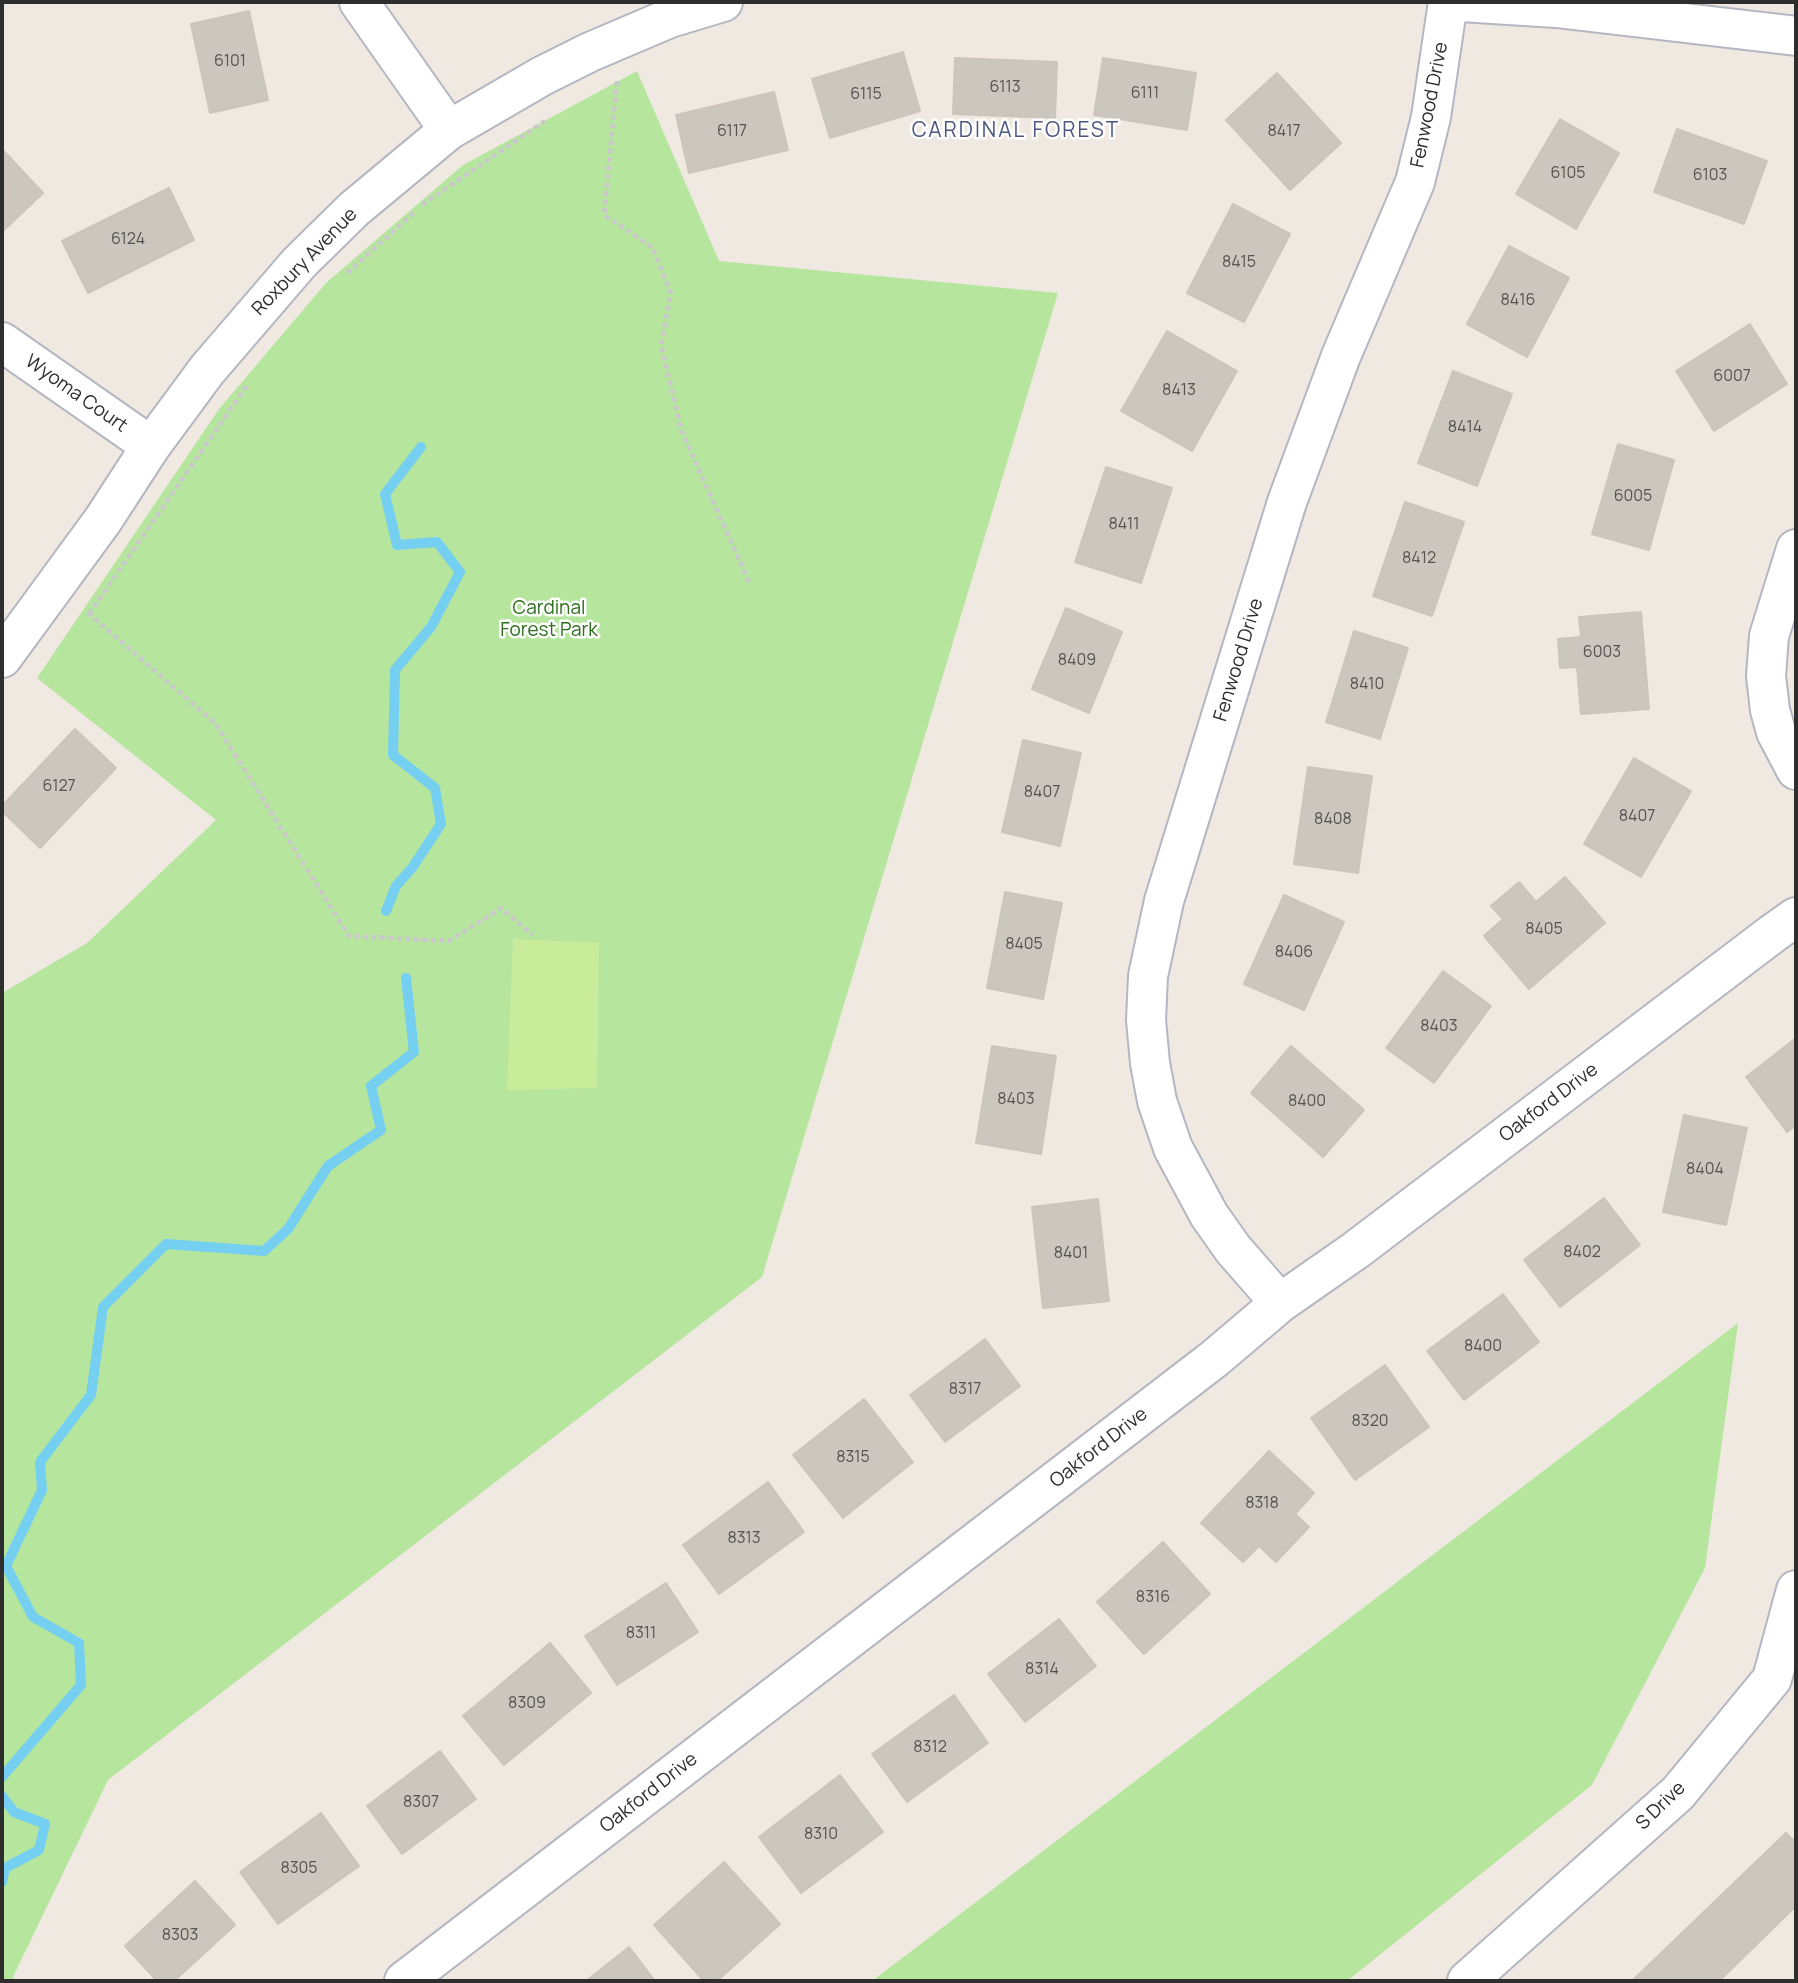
<!DOCTYPE html>
<html>
<head>
<meta charset="utf-8">
<style>
	body { margin:0 }
	#map { position:relative; width:1798px; height:1983px; overflow:hidden; background:#efe9e1; font-family:Manrope,sans-serif }
	canvas { display:block }
	.frame { position:absolute; inset:0; border:4px solid #2e2e2e; pointer-events:none }
</style>
</head>
<body>
<div id="map">
<canvas width="1798" height="1983"></canvas>
<div class="frame"></div>
</div>
<script>
const g = document.querySelector('canvas').getContext('2d');
g.lineJoin = 'round';
function fill(path, color) { g.fillStyle = color; g.fill(path, 'evenodd'); }
const shape = rows => new Path2D(rows.map(r => 'M' + r).join(''));
function stroke(path, color, width, dash) { g.strokeStyle = color; g.lineWidth = width; g.lineCap = dash ? 'butt' : 'round'; g.setLineDash(dash || []); g.stroke(path); }
function label(font, color, halo, rows, align = 'center') {
  g.font = font + ' Manrope,sans-serif'; g.lineWidth = 5; g.setLineDash([]); g.textBaseline = 'middle'; g.strokeStyle = halo; g.fillStyle = color; for (const [text, x, y, turn = 0] of rows) {
    g.save(); g.translate(x, y); g.rotate((+turn || 0) * Math.PI / 180); g.textAlign = isNaN(turn) ? turn : align; if (halo) g.strokeText(text, 0, 0); g.fillText(text, 0, 0); g.restore();
  }
}
fill(shape([
	[637,71,719,261,1058,293,762,1277,108,1780,13,1977,15,1981,2,1981,2,993,87,943,216,820,37,678,219,409,326,283,463,165],
	[1738,1323,1705,1568,1592,1785,1347,1981,872,1981]
]), '#b6e59e');
fill(shape([
	[513,939,599,943,597,1088,507,1090]
]), '#c9ec9a');
stroke(shape([
	[386,911,396,886,412,868,441,824,435,788,393,755,395,670,431,627,460,572,437,542,397,545,385,494,421,447],
	[2,1777,81,1685,79,1643,33,1617,6,1566,42,1490,40,1462,91,1395,103,1307,166,1244,264,1251,288,1229,328,1166,381,1130,371,1086,414,1052,406,978],
	[2,1796,14,1812,45,1824,39,1850,5,1868,2,1882]
]), '#75cff0', 10);
const building = shape([
	[249,11,268,100,210,113,191,24,249,11],
	[903,52,920,111,830,138,812,79,903,52],
	[955,58,1057,62,1055,118,953,114,955,58],
	[1103,58,1196,73,1187,130,1094,115,1103,58],
	[1277,73,1341,143,1290,190,1226,120,1277,73],
	[774,92,788,150,689,173,676,115,774,92],
	[1560,119,1619,153,1576,229,1516,194,1560,119],
	[1677,129,1767,161,1744,224,1654,192,1677,129],
	[2,149,43,193,2,232,2,149],
	[169,188,194,240,88,293,62,241,169,188],
	[1233,204,1290,234,1244,322,1187,293,1233,204],
	[1509,246,1569,278,1527,357,1467,324,1509,246],
	[1750,324,1787,384,1714,431,1676,371,1750,324],
	[1167,331,1237,371,1192,451,1121,411,1167,331],
	[1453,371,1512,394,1477,486,1418,463,1453,371],
	[1618,444,1674,460,1649,550,1592,534,1618,444],
	[1106,467,1172,488,1141,583,1075,562,1106,467],
	[1405,502,1464,522,1432,616,1373,596,1405,502],
	[1066,608,1122,632,1089,713,1032,689,1066,608],
	[1641,612,1649,709,1581,714,1577,667,1560,668,1558,639,1581,637,1579,617,1641,612],
	[1354,631,1408,648,1380,739,1326,722,1354,631],
	[75,729,116,768,40,848,2,811,2,806,75,729],
	[1023,740,1081,753,1060,846,1002,832,1023,740],
	[1634,758,1691,791,1641,877,1584,844,1634,758],
	[1308,767,1372,776,1358,873,1294,864,1308,767],
	[1565,877,1605,923,1529,989,1484,936,1503,919,1491,906,1519,882,1536,902,1565,877],
	[1005,892,1062,903,1043,999,987,988,1005,892],
	[1284,895,1344,922,1304,1010,1244,984,1284,895],
	[1443,971,1491,1006,1434,1083,1386,1048,1443,971],
	[1796,1038,1796,1125,1787,1132,1746,1077,1796,1038],
	[992,1046,1056,1056,1041,1154,976,1143,992,1046],
	[1291,1046,1364,1110,1323,1157,1251,1093,1291,1046],
	[1684,1115,1747,1128,1726,1225,1663,1212,1684,1115],
	[1604,1198,1640,1245,1560,1307,1524,1260,1604,1198],
	[1098,1199,1109,1301,1043,1308,1032,1207,1098,1199],
	[1503,1294,1539,1342,1464,1400,1427,1351,1503,1294],
	[985,1339,1020,1386,945,1442,910,1395,985,1339],
	[1385,1365,1429,1427,1355,1480,1311,1418,1385,1365],
	[864,1399,913,1462,843,1518,793,1455,864,1399],
	[1269,1451,1314,1493,1295,1514,1309,1527,1276,1562,1259,1546,1243,1562,1201,1523,1269,1451],
	[768,1482,804,1532,719,1594,683,1545,768,1482],
	[1163,1542,1210,1594,1144,1654,1097,1602,1163,1542],
	[666,1583,698,1632,617,1685,585,1636,666,1583],
	[1059,1619,1096,1666,1025,1722,988,1674,1059,1619],
	[550,1643,591,1693,504,1765,463,1716,550,1643],
	[954,1695,988,1743,907,1802,872,1754,954,1695],
	[440,1751,476,1799,402,1854,367,1806,440,1751],
	[840,1775,883,1832,801,1893,759,1837,840,1775],
	[321,1813,359,1866,278,1924,240,1872,321,1813],
	[1786,1833,1796,1843,1796,1906,1719,1981,1632,1981,1786,1833],
	[724,1862,780,1924,717,1981,704,1981,654,1925,724,1862],
	[195,1881,235,1925,174,1981,157,1981,125,1946,195,1881],
	[629,1947,655,1981,586,1981,629,1947]
]);
fill(building, '#cbc7bf');
stroke(building, '#cbc5ba', 2);
const minor = shape([
	[359,2,449,130],
	[1461,2,1556,8,1796,36],
	[2,342,151,446],
	[1796,549,1769,636,1766,676,1770,710,1776,732,1796,770],
	[2,658,103,520,151,446,207,370,299,263,354,209,449,130,542,76,590,52,670,18,723,2],
	[1280,1303,1233,1249,1209,1215,1173,1148,1157,1101,1150,1063,1146,1020,1148,976,1164,901,1287,502,1341,356,1415,182,1431,117,1448,2],
	[404,1981,1214,1359,1280,1303,1356,1250,1772,934,1796,917],
	[1467,1981,1678,1793,1772,1679,1796,1590]
]);
stroke(minor, '#b4b7c1', 42);
stroke(shape([
	[617,81,604,215,652,247,671,293,661,345,682,432,750,584],
	[422,205,545,121],
	[347,273,416,211],
	[88,613,215,723,349,936,449,941,501,908,533,935],
	[89,614,248,384]
]), '#c9c9c9', 4.5, [5, 3.5]);
stroke(minor, '#fff', 38);
label('16px', '#555452', null, [
	["6101",230,62],
	["6113",1005,88],
	["6111",1145,94],
	["6115",866,95],
	["6117",732,132],
	["8417",1284,132],
	["6105",1568,174],
	["6103",1710,176],
	["6124",128,240],
	["8415",1239,263],
	["8416",1518,301],
	["6007",1732,377],
	["8413",1179,391],
	["8414",1465,428],
	["6005",1633,497],
	["8411",1124,525],
	["8412",1419,559],
	["6003",1602,653],
	["8409",1077,661],
	["8410",1367,685],
	["6127",59,787],
	["8407",1042,793],
	["8407",1637,817],
	["8408",1333,820],
	["8405",1544,930],
	["8405",1024,945],
	["8406",1294,953],
	["8403",1439,1027],
	["8403",1016,1100],
	["8400",1307,1102],
	["8404",1705,1170],
	["8402",1582,1253],
	["8401",1071,1254],
	["8400",1483,1347],
	["8317",965,1390],
	["8320",1370,1422],
	["8315",853,1458],
	["8318",1262,1504],
	["8313",744,1539],
	["8316",1153,1598],
	["8311",641,1634],
	["8314",1042,1670],
	["8309",527,1704],
	["8312",930,1748],
	["8307",421,1803],
	["8310",821,1835],
	["8305",299,1869],
	["8303",180,1936]
]);
label('19px', '#2e2e2e', '#fff', [
	["Fenwood Drive",1430,105,-79],
	["Roxbury Avenue",305,262,-46],
	["Wyoma Court",76,394,35],
	["Fenwood Drive",1239,660,-73],
	["Oakford Drive",1549,1103,-37],
	["Oakford Drive",1099,1448,-38],
	["Oakford Drive",649,1793,-38],
	["S Drive",1661,1806,-44]
]);
label('19px', '#2c6e1b', '#fff', [
	["Cardinal",549,609],
	["Forest Park",549,631]
]);
g.letterSpacing = '2px';
label('21px', '#4d5680', '#fff', [
	["CARDINAL FOREST",1016,131]
]);
g.letterSpacing = '0px';
</script>
</body>
</html>
